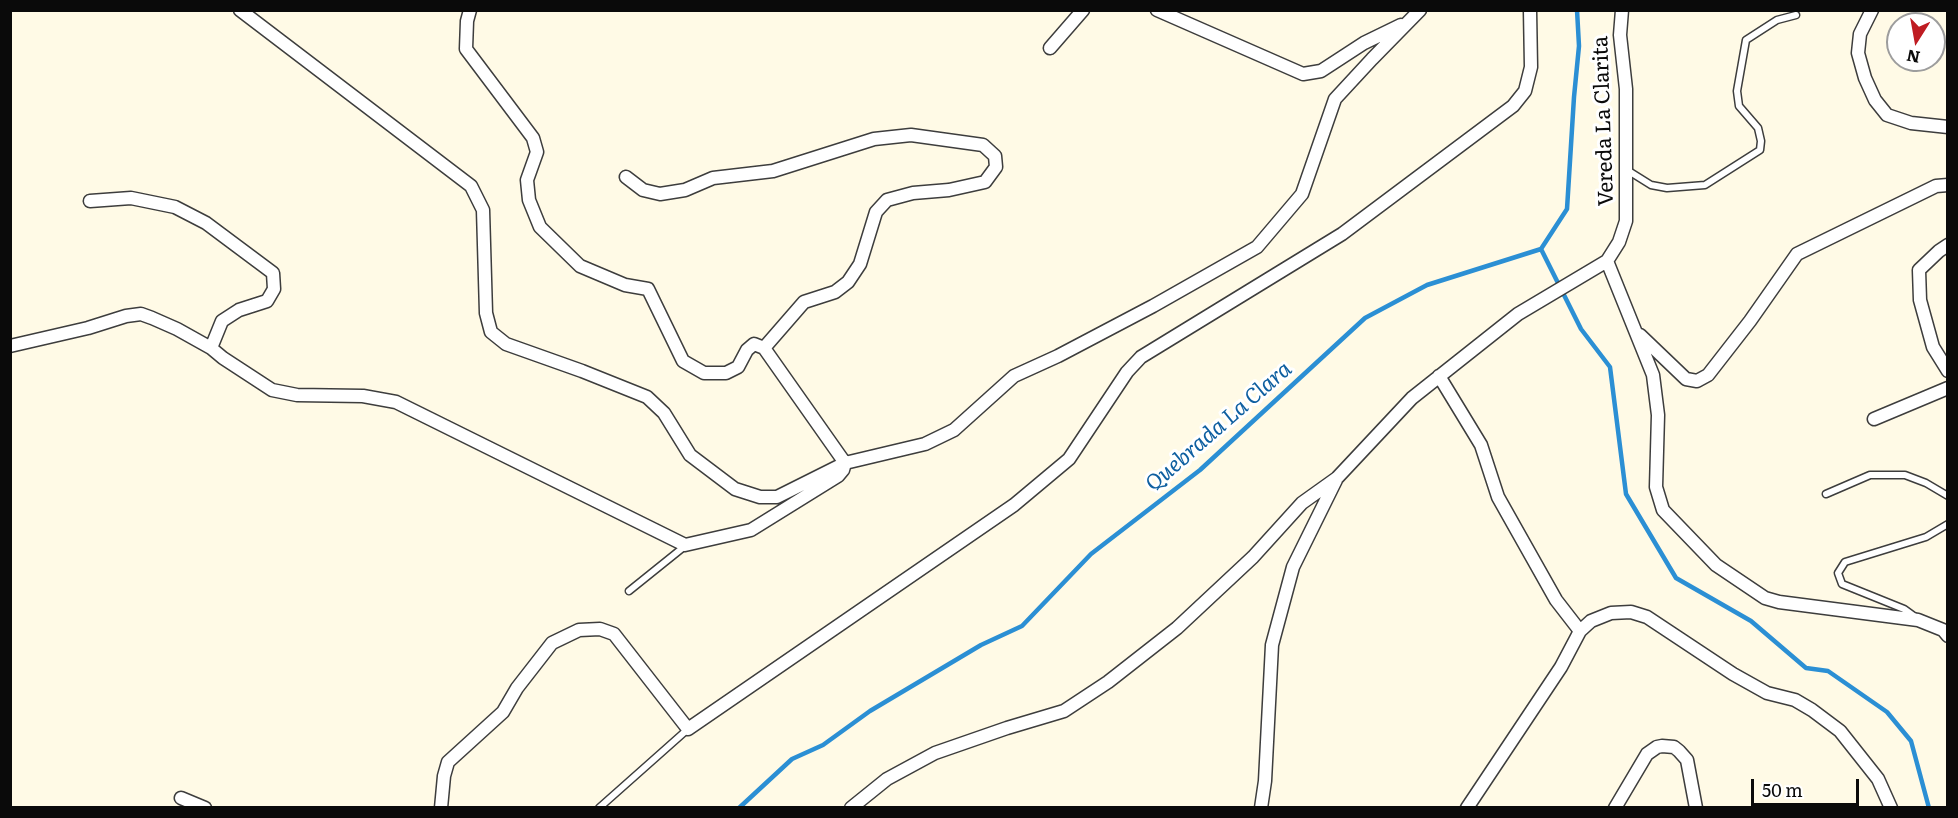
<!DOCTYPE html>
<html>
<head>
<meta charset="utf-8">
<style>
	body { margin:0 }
	#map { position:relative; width:1958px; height:818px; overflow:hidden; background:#fffae6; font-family:Literata,serif }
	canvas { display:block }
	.frame { position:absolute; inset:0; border:12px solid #0a0a0a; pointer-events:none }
	.north { position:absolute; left:1886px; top:12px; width:60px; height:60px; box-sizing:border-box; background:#fff; border:2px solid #9d9d9d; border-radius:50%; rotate:191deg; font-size:16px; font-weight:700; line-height:24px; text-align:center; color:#0a0a0a }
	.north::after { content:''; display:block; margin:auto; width:21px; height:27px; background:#bf1c22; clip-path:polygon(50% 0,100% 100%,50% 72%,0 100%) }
	.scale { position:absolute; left:1751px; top:779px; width:108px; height:27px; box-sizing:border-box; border:3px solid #0a0a0a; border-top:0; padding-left:8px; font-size:18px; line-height:21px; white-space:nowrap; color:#0a0a0a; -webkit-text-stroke:4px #fff; paint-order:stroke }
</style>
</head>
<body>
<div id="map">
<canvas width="1958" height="818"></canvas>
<div class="frame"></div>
<div class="north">N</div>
<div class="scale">50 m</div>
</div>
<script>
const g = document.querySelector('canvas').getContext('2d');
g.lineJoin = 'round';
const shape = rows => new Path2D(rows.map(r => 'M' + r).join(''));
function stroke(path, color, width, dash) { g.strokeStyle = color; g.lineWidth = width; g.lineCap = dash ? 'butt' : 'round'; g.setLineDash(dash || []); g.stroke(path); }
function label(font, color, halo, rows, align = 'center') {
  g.font = font + ' Literata,serif'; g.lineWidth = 6; g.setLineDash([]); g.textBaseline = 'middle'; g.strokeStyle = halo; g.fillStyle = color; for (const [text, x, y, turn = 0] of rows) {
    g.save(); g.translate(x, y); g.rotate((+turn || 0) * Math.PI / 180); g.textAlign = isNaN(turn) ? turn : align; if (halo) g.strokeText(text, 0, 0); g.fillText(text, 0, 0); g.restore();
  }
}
stroke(shape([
	[1541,249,1581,329,1610,367,1626,494,1676,578,1751,621,1806,668,1828,671,1887,712,1911,741,1929,808],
	[739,808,792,759,823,745,870,711,981,645,1022,626,1091,554,1200,470,1365,318,1427,285,1541,249,1567,209,1574,97,1579,46,1577,10]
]), '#2b8fd4', 4.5);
const lane = shape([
	[1627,170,1651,185,1667,188,1705,185,1760,150,1761,141,1758,128,1739,106,1737,91,1746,40,1777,20,1796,15],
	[1826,494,1870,475,1905,475,1926,483,1948,496],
	[629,591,685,546],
	[1915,617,1904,609,1842,584,1838,573,1845,562,1926,537,1948,524],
	[599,808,688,729]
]);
const street = shape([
	[240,10,471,186,483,210,486,313,491,332,506,344,582,371,647,397,664,413,690,455,735,489,760,497,777,497,845,463,925,444,954,430,1014,376,1058,356,1153,306,1257,247,1302,194,1335,99,1372,59,1420,10],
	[1157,10,1303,74,1321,71,1364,43,1401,25],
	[1872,10,1860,34,1858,53,1865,78,1875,100,1887,115,1911,123,1948,127],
	[1050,48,1083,10],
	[626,177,643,190,660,194,685,190,713,178,773,171,874,139,911,135,983,145,995,156,996,167,985,182,949,190,913,193,887,200,876,212,860,264,848,282,835,292,804,302,764,348],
	[90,201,131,198,175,207,206,223,273,273,274,289,267,301,239,310,222,321,211,348],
	[1948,245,1939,251,1919,270,1920,300,1933,347,1948,371],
	[1607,261,1653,375,1658,415,1656,487,1663,510,1716,565,1765,598,1779,602,1918,620,1943,630,1948,636],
	[1640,335,1686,379,1697,381,1708,375,1750,321,1797,254,1936,186,1948,185],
	[10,346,88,328,126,316,141,314,152,318,177,329,211,348,223,358,272,390,297,395,363,396,396,402,685,545,751,530,838,476,843,470,845,463,764,348,754,344,747,350,738,367,726,373,704,373,683,361,648,289,625,285,580,266,540,227,529,200,527,180,537,152,533,138,466,49,467,21,470,10],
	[1439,376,1481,445,1498,497,1556,600,1580,631,1591,621,1611,613,1631,612,1647,617,1733,674,1767,693,1795,700,1812,710,1840,731,1878,779,1891,808],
	[1874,419,1948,388],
	[181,798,205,808],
	[441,808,444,776,448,762,503,712,517,688,552,643,579,630,600,629,614,634,688,729,1014,505,1069,459,1127,372,1141,357,1342,234,1513,106,1525,91,1531,67,1530,10],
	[851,808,887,779,935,753,1007,728,1064,711,1108,682,1177,628,1253,557,1302,503,1337,478,1412,398,1518,314,1607,261,1619,242,1626,221,1626,89,1620,35,1622,10],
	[1261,808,1265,781,1272,645,1293,567,1336,480],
	[1467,808,1561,667,1580,631],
	[1615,808,1647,754,1657,747,1662,746,1674,747,1679,751,1687,760,1696,808]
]);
stroke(lane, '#3d3d3d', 9);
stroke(street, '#3d3d3d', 15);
stroke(lane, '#fff', 6);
stroke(street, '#fff', 12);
label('21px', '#0a0a0a', '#fff', [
	["Vereda La Clarita",1604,121,-92]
]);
label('italic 22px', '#0e5fa0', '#fff', [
	["Quebrada La Clara",1219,427,-41]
]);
</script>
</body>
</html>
